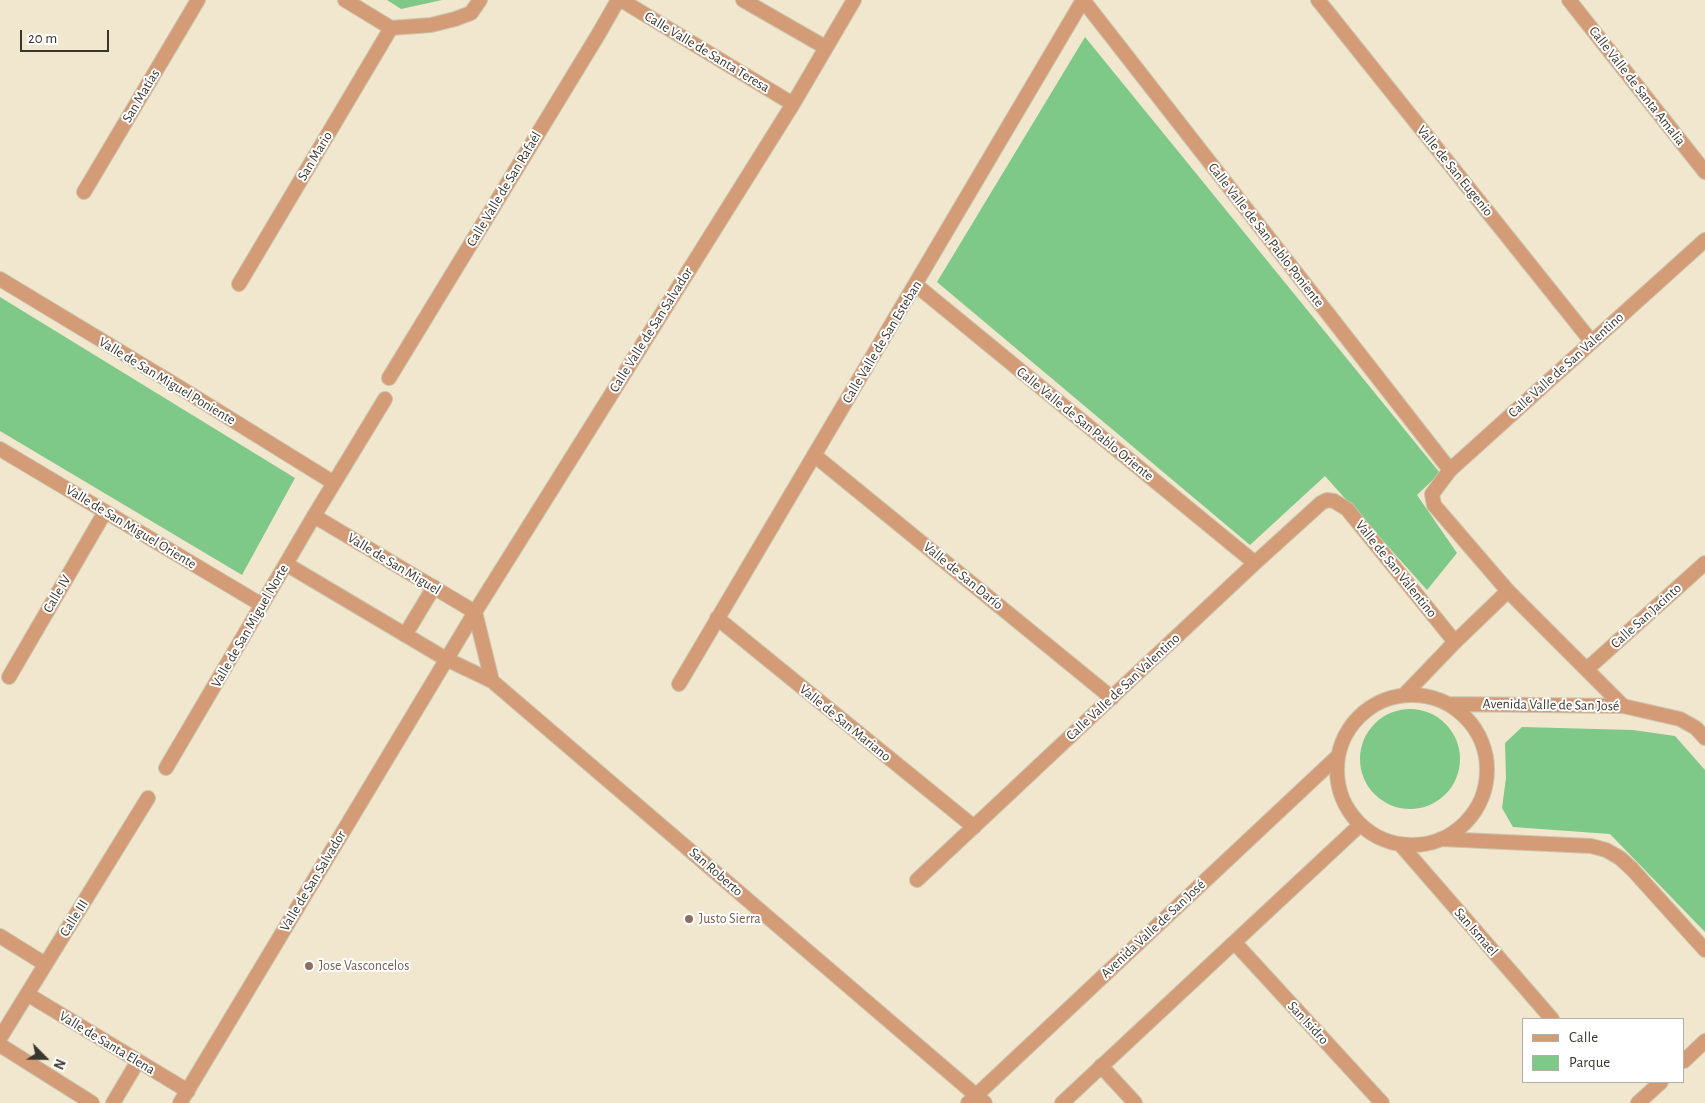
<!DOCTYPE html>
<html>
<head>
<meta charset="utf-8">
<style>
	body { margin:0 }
	#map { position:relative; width:1705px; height:1103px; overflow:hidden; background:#f0e7ce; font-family:"Alegreya Sans",sans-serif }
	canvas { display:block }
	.legend { position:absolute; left:1522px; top:1018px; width:162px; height:65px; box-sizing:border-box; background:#fff; border:1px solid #b0afab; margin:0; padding:6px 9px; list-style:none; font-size:15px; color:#39362c }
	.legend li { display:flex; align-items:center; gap:10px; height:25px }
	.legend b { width:25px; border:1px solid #b0afab }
	.north { position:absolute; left:20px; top:1033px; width:50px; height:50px; -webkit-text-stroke:4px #fff; paint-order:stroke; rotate:113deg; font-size:14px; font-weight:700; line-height:20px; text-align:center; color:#39362c }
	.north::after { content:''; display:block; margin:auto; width:18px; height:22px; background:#39362c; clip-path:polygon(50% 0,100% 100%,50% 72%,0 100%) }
	.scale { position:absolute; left:20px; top:30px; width:89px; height:22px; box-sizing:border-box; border:2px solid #39362c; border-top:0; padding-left:6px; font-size:15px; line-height:18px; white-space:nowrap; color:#39362c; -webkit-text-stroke:4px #fff; paint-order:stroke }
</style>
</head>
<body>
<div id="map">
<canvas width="1705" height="1103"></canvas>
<ul class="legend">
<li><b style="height:6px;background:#d49c76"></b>Calle</li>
<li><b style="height:14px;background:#7ec987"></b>Parque</li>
</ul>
<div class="north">N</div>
<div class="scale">20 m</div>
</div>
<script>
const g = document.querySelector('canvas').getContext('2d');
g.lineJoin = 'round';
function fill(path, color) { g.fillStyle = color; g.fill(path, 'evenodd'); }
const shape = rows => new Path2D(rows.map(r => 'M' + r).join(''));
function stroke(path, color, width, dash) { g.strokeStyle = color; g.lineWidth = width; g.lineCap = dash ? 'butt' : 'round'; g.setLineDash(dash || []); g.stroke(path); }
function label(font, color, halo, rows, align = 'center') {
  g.font = font + ' "Alegreya Sans",sans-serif'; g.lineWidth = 4; g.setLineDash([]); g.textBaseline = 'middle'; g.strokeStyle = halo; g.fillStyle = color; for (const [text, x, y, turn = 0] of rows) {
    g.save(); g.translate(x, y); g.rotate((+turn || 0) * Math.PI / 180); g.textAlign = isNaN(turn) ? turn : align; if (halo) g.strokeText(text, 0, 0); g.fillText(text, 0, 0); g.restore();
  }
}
fill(shape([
	[387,0,442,0,401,9],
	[1085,37,1440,473,1417,495,1457,553,1427,590,1325,476,1250,545,937,282],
	[0,297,295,478,242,575,0,431],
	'1360 759a50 50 0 1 1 100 0a50 50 0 1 1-100 0Z',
	[1522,727,1633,730,1675,736,1705,770,1705,932,1610,834,1513,827,1502,808,1506,778,1505,743]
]), '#7ec987');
const minor = shape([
	[345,0,391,28,431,25,455,19,471,13,480,0],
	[621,0,793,104],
	[743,0,825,47],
	[1083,0,1450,470],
	[1318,0,1591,341],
	[1569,0,1705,172],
	[84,192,198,0],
	[0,279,179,387,334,483],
	[239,284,391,28],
	[916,285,1255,563],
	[389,378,598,35,618,0],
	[0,449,262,605],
	[814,455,1112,698],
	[314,516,475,612,492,681],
	[286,564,446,659,492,681,985,1103],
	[717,618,974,827],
	[405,635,434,587],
	[1587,669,1705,563],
	[9,677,105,512],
	[679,684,1083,0],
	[1406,693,1455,642,1508,591],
	[1623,706,1508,591,1434,505,1432,494,1450,470,1705,240],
	[166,768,314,516,385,399],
	[1400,844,1552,1019],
	[917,880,1255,563,1321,503,1327,500,1334,501,1347,509,1455,642],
	[0,936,45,964],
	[1235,943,1382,1103],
	[27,994,188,1091],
	[0,1038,148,798],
	[0,1045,92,1103],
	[1684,1061,1705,1041],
	[1101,1066,1135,1103],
	[113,1103,138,1061],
	[180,1103,475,612,793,104,854,0],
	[1638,1103,1661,1082]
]);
const tertiary = shape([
	'1337 770a75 75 0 1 1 150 0a75 75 0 1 1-150 0Z',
	[1449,704,1623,706,1680,719,1696,728,1705,738],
	[1441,839,1591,846,1606,850,1620,858,1632,869,1705,950],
	[968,1103,1338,756],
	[1062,1103,1360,825]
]);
stroke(minor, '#cbc4ae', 16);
stroke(tertiary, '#cbc4ae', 16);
stroke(minor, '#d49c76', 14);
stroke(tertiary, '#d49c76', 14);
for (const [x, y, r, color] of [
	[689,919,5,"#8d6e63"],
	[309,966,5,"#8d6e63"]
]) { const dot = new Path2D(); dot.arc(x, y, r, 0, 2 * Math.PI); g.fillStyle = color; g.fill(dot); stroke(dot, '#fff', 2); }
label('14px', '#39362c', '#fff', [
	["Calle Valle de Santa Teresa",707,52,31],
	["Calle Valle de Santa Amalia",1637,86,52],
	["San Matías",141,96,-59],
	["San Mario",315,156,-59],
	["Valle de San Eugenio",1455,171,51],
	["Calle Valle de San Rafaél",504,189,-59],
	["Calle Valle de San Pablo Poniente",1266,235,52],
	["Calle Valle de San Salvador",651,330,-58],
	["Calle Valle de San Esteban",882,342,-59],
	["Calle Valle de San Valentino",1566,365,-42],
	["Valle de San Miguel Poniente",167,381,31],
	["Calle Valle de San Pablo Oriente",1085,424,39],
	["Valle de San Miguel Oriente",131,527,31],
	["Valle de San Miguel",394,564,31],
	["Valle de San Valentino",1396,569,51],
	["Valle de San Darío",963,576,39],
	["Calle IV",57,594,-60],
	["Calle San Jacinto",1646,616,-42],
	["Valle de San Miguel Norte",250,626,-60],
	["Calle Valle de San Valentino",1123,687,-43],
	["Avenida Valle de San José",1551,705,1],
	["Valle de San Mariano",845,723,39],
	["San Roberto",716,872,41],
	["Valle de San Salvador",313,881,-59],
	["Calle III",74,918,-58],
	["Avenida Valle de San José",1153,929,-43],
	["San Ismael",1476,932,49],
	["San Isidro",1308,1023,47],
	["Valle de Santa Elena",107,1043,31]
]);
label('14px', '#785e54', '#fff', [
	["Justo Sierra",699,919],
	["Jose Vasconcelos",319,966]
], 'left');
</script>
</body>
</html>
